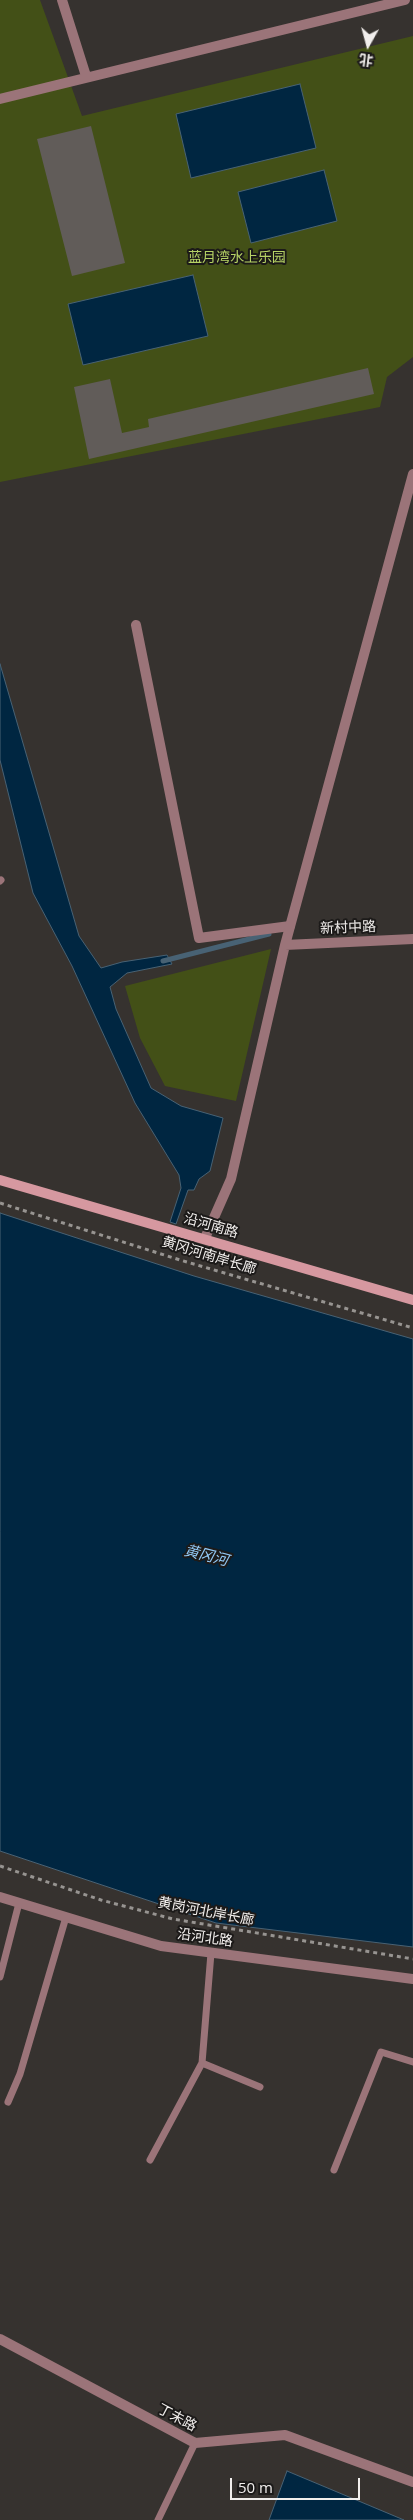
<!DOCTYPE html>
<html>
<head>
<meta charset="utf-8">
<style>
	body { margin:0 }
	#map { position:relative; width:413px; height:2520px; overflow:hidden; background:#36322f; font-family:"Open Sans","Noto Sans SC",sans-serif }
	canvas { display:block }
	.north { position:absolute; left:343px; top:20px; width:50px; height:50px; -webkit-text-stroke:4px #1c1a19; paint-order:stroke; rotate:187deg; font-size:14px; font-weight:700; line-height:20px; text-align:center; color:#f1eeec }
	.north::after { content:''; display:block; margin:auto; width:18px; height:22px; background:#f1eeec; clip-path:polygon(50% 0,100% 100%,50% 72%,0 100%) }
	.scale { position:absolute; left:230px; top:2478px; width:130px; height:22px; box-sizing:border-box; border:2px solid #f1eeec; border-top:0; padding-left:6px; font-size:15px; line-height:18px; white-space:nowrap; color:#f1eeec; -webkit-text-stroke:4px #1c1a19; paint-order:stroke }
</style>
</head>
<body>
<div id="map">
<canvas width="413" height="2520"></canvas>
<div class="north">北</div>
<div class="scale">50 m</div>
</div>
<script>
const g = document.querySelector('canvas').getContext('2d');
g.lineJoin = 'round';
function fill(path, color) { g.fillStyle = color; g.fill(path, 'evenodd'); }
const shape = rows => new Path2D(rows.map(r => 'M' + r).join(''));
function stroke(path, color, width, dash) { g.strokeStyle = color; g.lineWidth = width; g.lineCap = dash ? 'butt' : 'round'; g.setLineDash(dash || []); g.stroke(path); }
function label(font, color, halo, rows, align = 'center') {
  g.font = font + ' "Open Sans","Noto Sans SC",sans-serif'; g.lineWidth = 4; g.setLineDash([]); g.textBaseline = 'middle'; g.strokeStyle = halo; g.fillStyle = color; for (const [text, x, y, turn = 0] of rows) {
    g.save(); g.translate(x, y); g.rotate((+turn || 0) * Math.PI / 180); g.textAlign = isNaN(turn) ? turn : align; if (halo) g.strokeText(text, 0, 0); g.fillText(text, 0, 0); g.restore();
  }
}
fill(shape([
	[0,0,40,0,82,116,413,36,413,357,387,377,380,407,0,482],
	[271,949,236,1101,165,1086,140,1038,125,986]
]), '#435017');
const water = shape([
	[300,84,316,148,191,178,176,114,300,84],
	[324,170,337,221,251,243,238,192,324,170],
	[193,275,208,336,83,365,68,304,193,275],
	[0,664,79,936,101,968,122,962,167,955,172,964,127,973,110,987,116,1009,151,1088,181,1106,223,1118,210,1171,199,1179,194,1190,188,1190,176,1224,170,1222,181,1188,179,1175,135,1103,72,966,33,893,0,760,0,664],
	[0,1213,194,1276,413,1339,413,1947,216,1923,0,1851,0,1213],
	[287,2471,404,2520,269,2520,287,2471]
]);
fill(water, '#002641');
stroke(water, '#486274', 1);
stroke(shape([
	[163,961,269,934]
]), '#486274', 5);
fill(shape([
	[91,126,125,263,72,276,37,139],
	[368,368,374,394,89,459,74,387,110,379,122,433,149,427,148,419]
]), '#615c59');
stroke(shape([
	[0,1203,180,1260,413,1328],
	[0,1866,101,1900,173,1919,413,1959]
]), '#979491', 3, [4, 4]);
stroke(shape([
	[0,881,1,880],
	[211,1953,202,2063,260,2087],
	[0,1977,19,1903],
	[8,2102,20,2074,66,1917],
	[150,2160,202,2063],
	[334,2170,381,2052,413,2062],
	[158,2520,195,2443]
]), '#9b7479', 7);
stroke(shape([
	[62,0,86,76],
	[0,99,405,0],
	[136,625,199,938,290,926]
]), '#9b7479', 10);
stroke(shape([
	[285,945,413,939],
	[205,1238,231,1179,285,945,413,474],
	[0,1897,161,1946,413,1979],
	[0,2339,195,2443,285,2435,413,2482]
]), '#9b7479', 10);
stroke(shape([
	[0,1180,413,1300]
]), '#d698a0', 10);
label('14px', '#b6d265', '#1c1a19', [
	["蓝月湾水上乐园",237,258]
]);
label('14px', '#f1eeec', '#1c1a19', [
	["新村中路",348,928,-2],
	["沿河南路",211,1226,16],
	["黄冈河南岸长廊",209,1256,17],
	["黄岗河北岸长廊",206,1912,11],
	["沿河北路",205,1938,8],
	["丁未路",177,2418,28]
]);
label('italic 15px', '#92c8f4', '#1c1a19', [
	["黄冈河",206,1556,14]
]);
</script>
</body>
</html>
